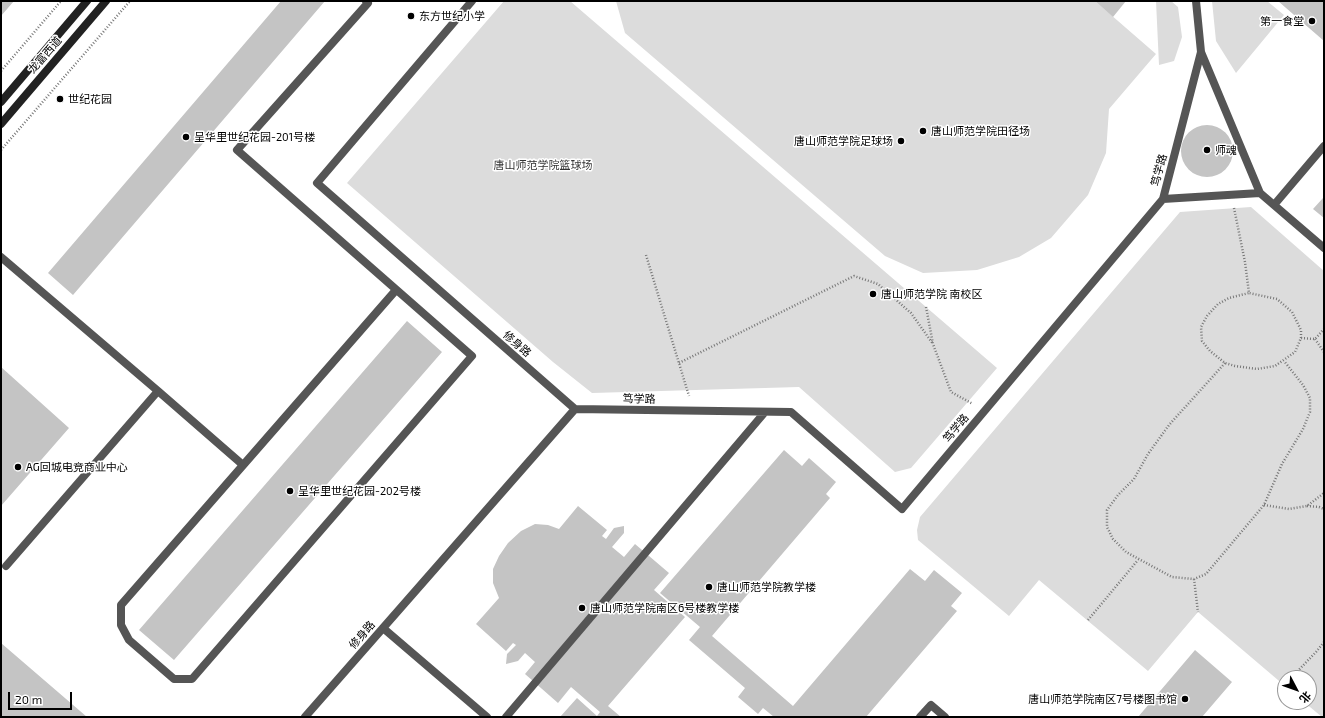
<!DOCTYPE html>
<html>
<head>
<meta charset="utf-8">
<style>
	body { margin:0 }
	#map { position:relative; width:1325px; height:718px; overflow:hidden; background:#fff; font-family:"Exo 2","Noto Sans SC",sans-serif }
	canvas { display:block }
	.frame { position:absolute; inset:0; border:2px solid #000; pointer-events:none }
	.north { position:absolute; left:1277px; top:670px; width:40px; height:40px; box-sizing:border-box; background:#fff; border:1px solid #999; border-radius:50%; rotate:131deg; font-size:11px; font-weight:700; line-height:16px; text-align:center; color:#000 }
	.north::after { content:''; display:block; margin:auto; width:14px; height:18px; background:#000; clip-path:polygon(50% 0,100% 100%,50% 72%,0 100%) }
	.scale { position:absolute; left:8px; top:692px; width:64px; height:18px; box-sizing:border-box; border:2px solid #000; border-top:0; padding-left:5px; font-size:12px; line-height:14px; white-space:nowrap; color:#000; -webkit-text-stroke:3px #fff; paint-order:stroke }
</style>
</head>
<body>
<div id="map">
<canvas width="1325" height="718"></canvas>
<div class="frame"></div>
<div class="north">北</div>
<div class="scale">20 m</div>
</div>
<script>
const g = document.querySelector('canvas').getContext('2d');
g.lineJoin = 'round';
function fill(path, color) { g.fillStyle = color; g.fill(path, 'evenodd'); }
const shape = rows => new Path2D(rows.map(r => 'M' + r).join(''));
function stroke(path, color, width, dash) { g.strokeStyle = color; g.lineWidth = width; g.lineCap = dash ? 'butt' : 'round'; g.setLineDash(dash || []); g.stroke(path); }
function label(font, color, halo, rows, align = 'center') {
  g.font = font + ' "Exo 2","Noto Sans SC",sans-serif'; g.lineWidth = 3; g.setLineDash([]); g.textBaseline = 'middle'; g.strokeStyle = halo; g.fillStyle = color; for (const [text, x, y, turn = 0] of rows) {
    g.save(); g.translate(x, y); g.rotate((+turn || 0) * Math.PI / 180); g.textAlign = isNaN(turn) ? turn : align; if (halo) g.strokeText(text, 0, 0); g.fillText(text, 0, 0); g.restore();
  }
}
fill(shape([
	[504,1,570,1,997,368,911,468,895,472,799,387,592,393,553,362,347,183],
	[616,1,1095,1,1156,54,1109,109,1106,153,1088,195,1051,238,1019,257,977,270,923,273,885,256,625,33],
	[1156,1,1171,1,1178,7,1182,37,1174,61,1159,65],
	[1212,1,1267,1,1284,15,1236,73,1216,41],
	[1251,207,1324,271,1324,717,1322,717,1304,702,1309,702,1309,678,1285,678,1285,686,1198,612,1148,671,1039,580,1009,616,918,540,917,530,920,517,1180,212]
]), '#dcdcdc');
fill(shape([
	[1,1,14,1,1,16],
	[281,1,325,1,73,295,48,273],
	[1095,1,1126,1,1113,17],
	[1278,1,1324,1,1324,41],
	'1181 151a26 26 0 1 1 52 0a26 26 0 1 1-52 0Z',
	[1323,198,1324,199,1324,218,1313,209],
	[407,321,442,352,174,660,139,630],
	[1,367,69,428,1,506],
	[784,450,802,466,809,458,836,482,826,494,830,498,712,636,793,706,910,569,925,581,934,570,962,593,951,606,957,611,866,717,774,717,763,708,758,714,738,697,745,688,689,640,700,627,660,593],
	[578,506,607,530,602,536,606,539,614,528,624,526,624,533,612,547,624,557,635,544,669,573,654,590,685,617,608,706,621,717,560,717,577,698,597,716,600,712,571,687,558,703,525,674,535,662,525,653,518,661,506,664,507,654,516,645,513,643,506,651,476,624,499,598,493,583,493,569,499,556,508,543,521,531,535,524,548,525,559,529],
	[1,643,87,717,1,717],
	[1195,650,1232,682,1202,717,1138,717]
]), '#c4c4c4');
stroke(shape([
	[1,71,61,1],
	[1,150,130,1],
	[1234,208,1245,262,1249,293,1277,299,1292,312,1301,330,1301,338,1295,352,1275,366,1257,369,1235,366,1225,363,1210,351,1202,341,1201,327,1207,316,1218,304,1229,298,1249,293],
	[646,255,689,396],
	[926,307,933,344,951,392,973,404],
	[1301,338,1315,339,1324,329],
	[1315,339,1324,352],
	[679,363,854,276,878,284,911,313,933,344],
	[1225,363,1169,425,1148,454,1134,479,1118,495,1107,510,1107,527,1113,539,1126,552,1172,577,1194,579,1206,574,1264,505,1282,464,1303,429,1310,412,1310,398,1303,385,1284,361],
	[1264,505,1289,509,1307,506,1324,493],
	[1307,506,1319,507,1324,509],
	[1194,579,1198,612],
	[1088,620,1138,560],
	[1291,678,1316,652,1324,642],
	[1284,685,1285,684]
]), '#777', 2.5, [1, 2]);
stroke(shape([
	[366,1,368,3,237,150,472,356,192,679,174,679,129,640,121,625,121,605,396,290],
	[472,1,317,183,575,409],
	[1196,1,1201,52,1260,193,1324,248],
	[1163,199,1260,193],
	[1274,205,1324,146],
	[1,257,158,391,6,566],
	[158,391,243,465],
	[575,409,791,412,902,509,1163,199,1201,52],
	[383,628,487,717],
	[305,717,575,409],
	[506,717,765,412],
	[920,717,931,705,945,717]
]), '#555', 8);
stroke(shape([
	[1,102,87,1],
	[1,124,106,1]
]), '#222', 8);
for (const [x, y, r, color] of [
	[411,16,4,"#000"],
	[1312,21,4,"#000"],
	[60,99,4,"#000"],
	[923,131,4,"#000"],
	[186,137,4,"#000"],
	[901,141,4,"#000"],
	[1207,150,4,"#000"],
	[873,294,4,"#000"],
	[18,467,4,"#000"],
	[290,491,4,"#000"],
	[709,587,4,"#000"],
	[582,608,4,"#000"],
	[1185,699,4,"#000"]
]) { const dot = new Path2D(); dot.arc(x, y, r, 0, 2 * Math.PI); g.fillStyle = color; g.fill(dot); stroke(dot, '#fff', 1.5); }
label('11px', '#000', '#fff', [
	["东方世纪小学",419,16],
	["第一食堂",1304,21,"right"],
	["世纪花园",68,99],
	["唐山师范学院田径场",931,131],
	["呈华里世纪花园-201号楼",194,137],
	["唐山师范学院足球场",893,141,"right"],
	["师魂",1215,150],
	["唐山师范学院 南校区",881,294],
	["AG回城电竞商业中心",26,467],
	["呈华里世纪花园-202号楼",298,491],
	["唐山师范学院教学楼",717,587],
	["唐山师范学院南区6号楼教学楼",590,608],
	["唐山师范学院南区7号楼图书馆",1177,699,"right"]
], 'left');
label('11px', '#000', '#fff', [
	["龙富西道",45,55,-49],
	["笃学路",1159,170,-75],
	["修身路",517,344,41],
	["笃学路",639,399,1],
	["笃学路",956,428,-50],
	["修身路",362,635,-49]
]);
label('11px', '#333', '#fff', [
	["唐山师范学院篮球场",543,165]
]);
</script>
</body>
</html>
